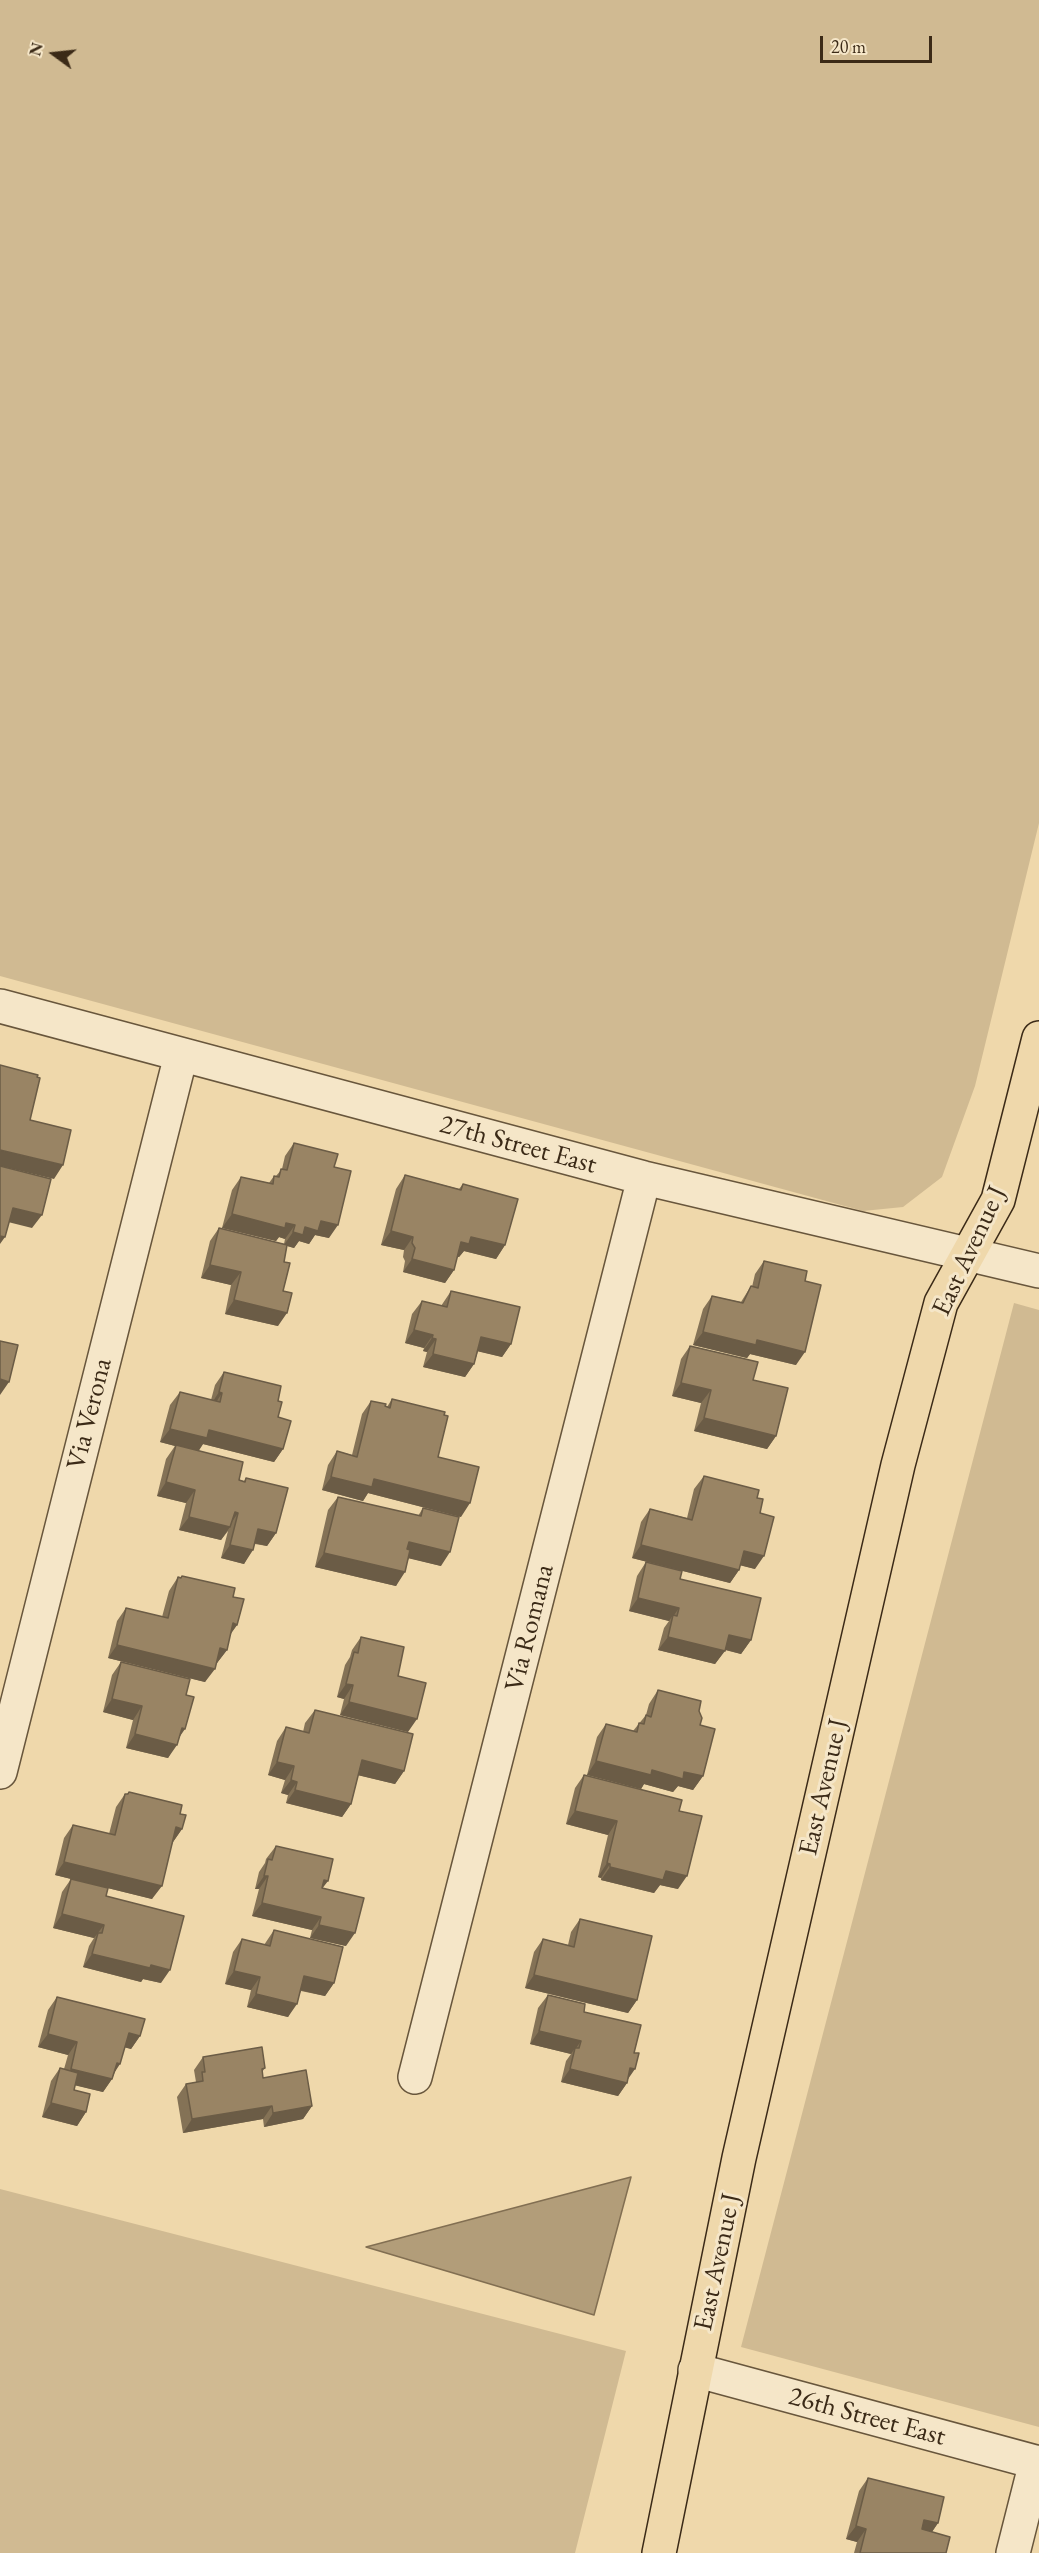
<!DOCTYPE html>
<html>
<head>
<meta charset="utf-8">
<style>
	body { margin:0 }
	#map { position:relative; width:1039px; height:2553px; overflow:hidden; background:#efd8ab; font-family:"EB Garamond",serif }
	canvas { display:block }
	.north { position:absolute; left:24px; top:24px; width:60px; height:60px; -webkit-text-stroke:4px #f5e6c8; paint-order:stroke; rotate:285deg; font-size:16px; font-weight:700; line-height:24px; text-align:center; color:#3b2a17 }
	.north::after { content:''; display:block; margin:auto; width:21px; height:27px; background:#3b2a17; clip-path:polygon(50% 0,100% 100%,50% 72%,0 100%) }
	.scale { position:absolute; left:820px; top:36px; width:112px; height:27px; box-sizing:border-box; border:3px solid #3b2a17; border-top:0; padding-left:8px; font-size:18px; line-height:21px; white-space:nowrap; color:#3b2a17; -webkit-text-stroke:4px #f5e6c8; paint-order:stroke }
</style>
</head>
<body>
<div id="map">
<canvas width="1039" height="2553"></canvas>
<div class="north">N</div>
<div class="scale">20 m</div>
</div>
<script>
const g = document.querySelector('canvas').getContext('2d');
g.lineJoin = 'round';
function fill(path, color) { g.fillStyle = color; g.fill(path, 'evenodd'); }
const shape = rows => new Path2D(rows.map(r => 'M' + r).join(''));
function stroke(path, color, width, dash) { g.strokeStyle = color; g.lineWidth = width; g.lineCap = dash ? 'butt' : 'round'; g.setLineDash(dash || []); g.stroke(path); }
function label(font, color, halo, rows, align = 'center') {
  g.font = font + ' "EB Garamond",serif'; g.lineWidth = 6; g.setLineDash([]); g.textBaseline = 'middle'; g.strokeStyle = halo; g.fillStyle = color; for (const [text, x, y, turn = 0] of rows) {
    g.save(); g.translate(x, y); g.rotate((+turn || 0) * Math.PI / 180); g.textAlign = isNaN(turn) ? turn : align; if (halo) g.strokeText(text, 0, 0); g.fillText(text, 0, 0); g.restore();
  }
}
fill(shape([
	[0,0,1039,0,1039,823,975,1086,942,1177,903,1207,863,1211,0,976],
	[1014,1303,1039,1310,1039,2427,741,2347],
	[0,2189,626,2351,575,2553,0,2553]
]), '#d0ba92');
const water = shape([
	[631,2177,594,2315,366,2247,631,2177]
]);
fill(water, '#b29d79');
stroke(water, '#826f52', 1.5);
const street = shape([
	[0,1006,644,1178,1039,1271],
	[0,1772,181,1055],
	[415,2077,644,1178],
	[695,2370,1039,2463],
	[1013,2553,1036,2462]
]);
const primary = shape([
	[659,2553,739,2158,898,1465,941,1303,998,1200,1039,1038]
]);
stroke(street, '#68563c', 36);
stroke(primary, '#3b2a17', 36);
stroke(street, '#f5e6c8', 33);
stroke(primary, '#efd8ab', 33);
fill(shape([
	[294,1143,334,1167,329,1238,315,1235,309,1244,299,1241,294,1248,287,1246,284,1262,283,1291,278,1326,225,1314,231,1285,201,1278,210,1241,219,1228,284,1244,285,1239,279,1237,276,1241,222,1228,232,1190,241,1177,269,1183,274,1176,276,1176,282,1169,285,1156],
	[405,1175,459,1189,463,1184,505,1245,496,1259,464,1251,459,1257,457,1257,454,1270,445,1283,403,1272,405,1261,403,1257,404,1250,381,1245,396,1189],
	[764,1261,805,1281,796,1365,750,1354,747,1358,693,1345,703,1309,712,1296,741,1302,751,1286,752,1287,755,1274],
	[451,1291,511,1344,502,1357,478,1351,474,1364,465,1377,423,1367,427,1352,423,1351,424,1348,405,1343,412,1314,422,1301,441,1306],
	[690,1346,753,1380,776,1436,767,1449,694,1431,701,1403,672,1396,681,1359],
	[224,1372,278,1401,278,1417,283,1449,274,1462,203,1444,198,1451,239,1480,244,1481,246,1478,276,1533,267,1546,255,1544,244,1564,221,1558,228,1531,221,1540,179,1530,186,1503,157,1496,166,1459,175,1446,160,1442,170,1405,180,1392,211,1400,215,1385],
	[392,1399,438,1457,461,1517,368,1493,363,1501,322,1490,328,1465,337,1451,352,1455,362,1414,371,1401,387,1407],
	[704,1476,757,1498,760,1513,755,1569,740,1565,739,1570,730,1583,632,1558,641,1522,650,1509,687,1518,694,1489],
	[338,1497,418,1516,423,1508,441,1566,409,1558,396,1586,315,1567,328,1510],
	[646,1562,680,1579,751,1640,741,1654,725,1650,715,1664,658,1650,664,1628,669,1621,629,1611,637,1576],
	[182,1576,233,1597,237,1625,230,1634,227,1650,217,1663,216,1663,205,1682,108,1658,117,1621,126,1608,162,1617,169,1591,178,1577,180,1578],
	[361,1637,398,1676,408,1732,340,1715,344,1699,337,1697,345,1665,350,1657,352,1650],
	[121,1662,186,1695,179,1738,168,1758,126,1748,133,1720,103,1712,112,1675],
	[658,1690,699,1711,700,1725,703,1776,693,1790,678,1786,673,1792,644,1784,641,1789,587,1775,597,1737,606,1724,633,1731,646,1715,649,1704],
	[315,1710,404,1771,395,1784,358,1775,351,1804,342,1817,286,1803,288,1795,281,1793,285,1780,268,1775,277,1741,286,1727,303,1732,305,1723],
	[584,1775,679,1811,678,1889,660,1885,654,1893,601,1880,601,1878,598,1877,608,1835,566,1824,575,1788],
	[129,1792,180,1814,182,1829,173,1842,152,1899,55,1875,64,1838,73,1825,109,1834,116,1807,125,1794,127,1794],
	[276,1846,323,1888,346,1946,310,1938,312,1930,252,1916,259,1889,255,1889,259,1872,265,1863,266,1859],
	[71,1879,106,1896,161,1983,143,1979,141,1982,83,1967,89,1946,94,1938,53,1928,62,1892],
	[580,1919,637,2000,628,2013,525,1988,534,1952,543,1939,568,1945,571,1932],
	[274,1930,334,1983,325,1996,301,1991,288,2017,247,2007,251,1990,225,1984,233,1952,242,1939,264,1945],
	[548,1995,584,2012,628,2080,627,2083,618,2096,561,2082,566,2061,571,2054,530,2044,538,2008],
	[57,1997,140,2036,131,2049,125,2047,112,2079,103,2092,75,2085,74,2090,86,2112,77,2126,42,2117,51,2081,60,2068,64,2069,68,2055,38,2047,48,2010],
	[203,2057,265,2068,262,2072,263,2078,312,2106,303,2119,264,2127,263,2119,183,2133,177,2097,186,2084,195,2083,196,2082,194,2070],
	[868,2478,938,2523,932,2532,946,2553,854,2553,857,2542,846,2539,859,2491]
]), '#847256');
fill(shape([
	[0,1150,63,1165,54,1179,0,1166],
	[13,1208,42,1215,32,1228,4,1221],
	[232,1214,286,1223,295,1225,285,1239,279,1237,276,1241,222,1228],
	[321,1221,338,1225,329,1238,315,1235,309,1244,299,1241,294,1248,284,1245,293,1232],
	[391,1231,413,1237,404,1250,381,1245],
	[0,1236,5,1237,0,1244],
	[471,1237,505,1245,496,1259,464,1251,459,1257,452,1255,461,1242],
	[412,1259,454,1270,445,1283,403,1272],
	[210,1265,241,1272,231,1285,201,1278],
	[234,1300,287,1313,278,1326,225,1314],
	[414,1330,433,1335,424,1348,405,1343],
	[703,1332,757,1340,805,1352,796,1365,750,1354,747,1358,693,1345],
	[481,1337,511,1344,502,1357,472,1350],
	[432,1338,436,1339,427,1352,423,1351],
	[433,1354,474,1364,465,1377,423,1367],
	[0,1379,9,1382,0,1395],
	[681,1383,711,1390,701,1403,672,1396],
	[219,1392,222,1393,213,1407,210,1406],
	[704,1418,776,1436,767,1449,694,1431],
	[170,1429,209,1430,283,1449,274,1462,203,1444,198,1452,160,1442],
	[331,1477,374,1479,470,1503,461,1517,368,1493,363,1501,322,1490],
	[166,1482,195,1490,186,1503,157,1496],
	[235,1512,238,1513,229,1526],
	[189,1517,230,1527,221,1540,179,1530],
	[258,1529,276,1533,267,1546,249,1542],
	[409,1542,450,1552,441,1566,399,1556],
	[230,1545,253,1550,244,1564,221,1558],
	[641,1545,739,1570,730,1583,632,1558],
	[744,1551,764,1556,755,1569,735,1564],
	[324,1553,405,1572,396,1586,315,1567],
	[638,1598,679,1608,672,1618,673,1615,669,1621,629,1611],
	[233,1623,237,1625,228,1638],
	[729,1635,751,1640,741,1654,719,1648],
	[668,1637,725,1651,715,1664,658,1650],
	[117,1645,215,1669,205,1682,108,1658],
	[220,1648,227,1650,217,1663,211,1661],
	[346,1684,353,1685,344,1699,337,1697],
	[112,1699,142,1706,133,1720,103,1712],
	[349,1702,417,1719,408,1732,340,1715],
	[182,1728,185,1729,176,1742],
	[135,1734,177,1745,168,1758,126,1748],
	[362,1760,404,1771,395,1784,353,1774],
	[596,1761,652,1770,684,1772,703,1776,693,1790,678,1786,673,1792,644,1784,641,1789,587,1775],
	[277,1762,294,1766,285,1780,268,1775],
	[291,1780,297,1782,288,1795,281,1793],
	[295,1790,351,1804,342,1817,286,1803],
	[575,1811,617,1821,608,1835,566,1824],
	[176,1827,182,1829,173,1842],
	[64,1862,162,1886,152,1899,55,1875],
	[607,1863,610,1864,601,1878,598,1877],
	[610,1867,666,1871,687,1876,678,1889,660,1885,654,1893,601,1880],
	[264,1876,268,1876,259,1889,255,1889],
	[324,1880,328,1881,318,1894],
	[262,1903,321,1917,312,1930,252,1916],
	[62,1914,104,1925,94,1938,53,1928],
	[319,1925,355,1933,346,1946,310,1938],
	[92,1954,151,1965,170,1970,161,1983,143,1979,141,1982,83,1967],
	[234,1971,260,1977,251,1990,225,1984],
	[534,1975,637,2000,628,2013,525,1988],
	[304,1976,334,1983,325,1996,295,1989],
	[256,1994,297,2004,288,2017,247,2007],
	[539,2031,581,2041,574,2051,575,2048,571,2054,530,2044],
	[129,2033,140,2036,131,2049,119,2046],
	[48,2034,77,2042,68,2055,38,2047],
	[117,2063,120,2064,111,2078],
	[630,2068,635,2069,626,2082],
	[71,2069,112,2079,103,2092,61,2082],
	[570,2069,627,2083,618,2096,561,2082],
	[51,2103,86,2112,77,2126,42,2117],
	[272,2106,263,2119,183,2133,192,2119],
	[312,2106,303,2119,264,2127,273,2113],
	[924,2520,938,2523,929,2536,915,2533],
	[856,2526,866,2529,857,2542,846,2539]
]), '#6b5c46');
const building = shape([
	[0,1065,38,1075,37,1077,40,1078,30,1120,71,1130,63,1165,0,1150,0,1065],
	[294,1143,338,1154,334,1167,351,1171,338,1225,321,1221,318,1231,305,1227,303,1235,293,1232,295,1225,286,1223,285,1228,232,1214,241,1177,273,1184,274,1176,279,1177,281,1169,287,1170,294,1143],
	[0,1166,51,1179,42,1215,13,1208,5,1237,0,1236,0,1166],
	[405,1175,461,1190,463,1184,518,1199,505,1245,471,1237,469,1244,461,1242,454,1270,412,1259,415,1248,412,1243,413,1237,391,1231,405,1175],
	[219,1228,287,1245,284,1262,290,1263,283,1291,292,1293,287,1313,234,1300,241,1272,210,1265,219,1228],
	[764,1261,807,1271,805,1281,821,1285,805,1352,757,1340,756,1345,703,1332,712,1296,743,1303,751,1286,758,1288,764,1261],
	[451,1291,520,1307,511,1344,481,1337,474,1364,433,1354,436,1339,432,1338,433,1335,414,1330,422,1301,447,1307,451,1291],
	[0,1341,18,1345,9,1382,0,1379,0,1341],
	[690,1346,758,1362,753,1380,788,1388,776,1436,704,1418,711,1390,681,1383,690,1346],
	[224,1372,281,1386,278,1401,282,1402,278,1417,291,1421,283,1449,209,1430,207,1438,170,1429,180,1392,220,1402,222,1393,219,1392,224,1372],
	[392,1399,445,1412,444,1415,448,1416,438,1457,479,1467,470,1503,374,1479,372,1487,331,1477,337,1451,357,1457,371,1401,386,1404,385,1406,390,1408,392,1399],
	[176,1445,243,1462,239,1480,245,1482,246,1478,288,1488,276,1533,258,1529,253,1550,230,1545,238,1513,235,1512,230,1527,189,1517,195,1490,166,1482,176,1445],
	[704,1476,759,1490,757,1498,763,1499,760,1513,774,1517,764,1556,744,1551,739,1570,641,1545,650,1509,692,1520,704,1476],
	[338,1497,421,1516,423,1508,459,1517,450,1552,409,1542,407,1549,410,1550,405,1572,324,1553,338,1497],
	[646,1562,682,1571,680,1579,761,1598,751,1640,729,1635,725,1651,668,1637,673,1615,677,1616,679,1608,638,1598,646,1562],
	[182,1576,235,1588,233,1597,244,1599,237,1625,233,1623,227,1650,220,1648,215,1669,117,1645,126,1608,168,1618,178,1577,181,1578,182,1576],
	[361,1637,404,1647,398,1676,426,1683,417,1719,349,1702,353,1685,346,1684,354,1652,358,1653,361,1637],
	[121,1662,190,1679,186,1695,194,1697,185,1729,182,1728,177,1745,135,1734,142,1706,112,1699,121,1662],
	[658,1690,701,1701,699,1711,702,1718,700,1725,715,1729,703,1776,684,1772,683,1779,652,1770,651,1775,596,1761,606,1724,637,1732,639,1723,644,1724,646,1715,651,1717,658,1690],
	[315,1710,413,1734,404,1771,362,1760,351,1804,295,1790,297,1782,291,1780,294,1766,277,1762,286,1727,309,1733,315,1710],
	[584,1775,682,1800,679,1811,702,1816,687,1876,666,1871,663,1880,610,1867,610,1864,607,1863,617,1821,575,1811,584,1775],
	[129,1792,182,1805,180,1814,186,1815,182,1829,176,1827,162,1886,64,1862,73,1825,115,1835,125,1794,128,1794,129,1792],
	[276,1846,333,1859,328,1881,324,1880,322,1888,364,1898,355,1933,319,1925,321,1917,262,1903,268,1876,264,1876,268,1859,272,1860,276,1846],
	[71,1879,108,1888,106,1896,184,1916,170,1970,151,1965,150,1968,92,1954,98,1933,102,1933,104,1925,62,1914,71,1879],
	[580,1919,652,1936,637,2000,534,1975,543,1939,574,1947,580,1919],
	[274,1930,343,1947,334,1983,304,1976,297,2004,256,1994,260,1977,234,1971,242,1939,270,1946,274,1930],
	[548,1995,585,2004,584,2012,641,2025,634,2053,639,2053,635,2069,630,2068,627,2083,570,2069,575,2048,579,2048,581,2041,539,2031,548,1995],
	[57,1997,145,2019,140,2036,129,2033,120,2064,117,2063,112,2079,71,2069,77,2042,48,2034,57,1997],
	[262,2047,265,2068,262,2069,263,2078,306,2070,312,2106,273,2113,272,2106,192,2119,186,2084,203,2081,202,2072,205,2072,203,2057,262,2047],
	[60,2068,78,2073,74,2090,90,2094,86,2112,51,2103,60,2068],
	[868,2478,944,2497,938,2523,924,2520,922,2529,950,2537,946,2553,860,2553,866,2529,856,2526,868,2478]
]);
fill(building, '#998464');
stroke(building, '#6b5c46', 1.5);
label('27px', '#3b2a17', '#f5e6c8', [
	["27th Street East",518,1145,15],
	["East Avenue J",970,1251,-65],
	["Via Verona",90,1414,-76],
	["Via Romana",530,1628,-76],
	["East Avenue J",824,1787,-77],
	["East Avenue J",718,2262,-78],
	["26th Street East",867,2417,15]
]);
</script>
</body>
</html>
